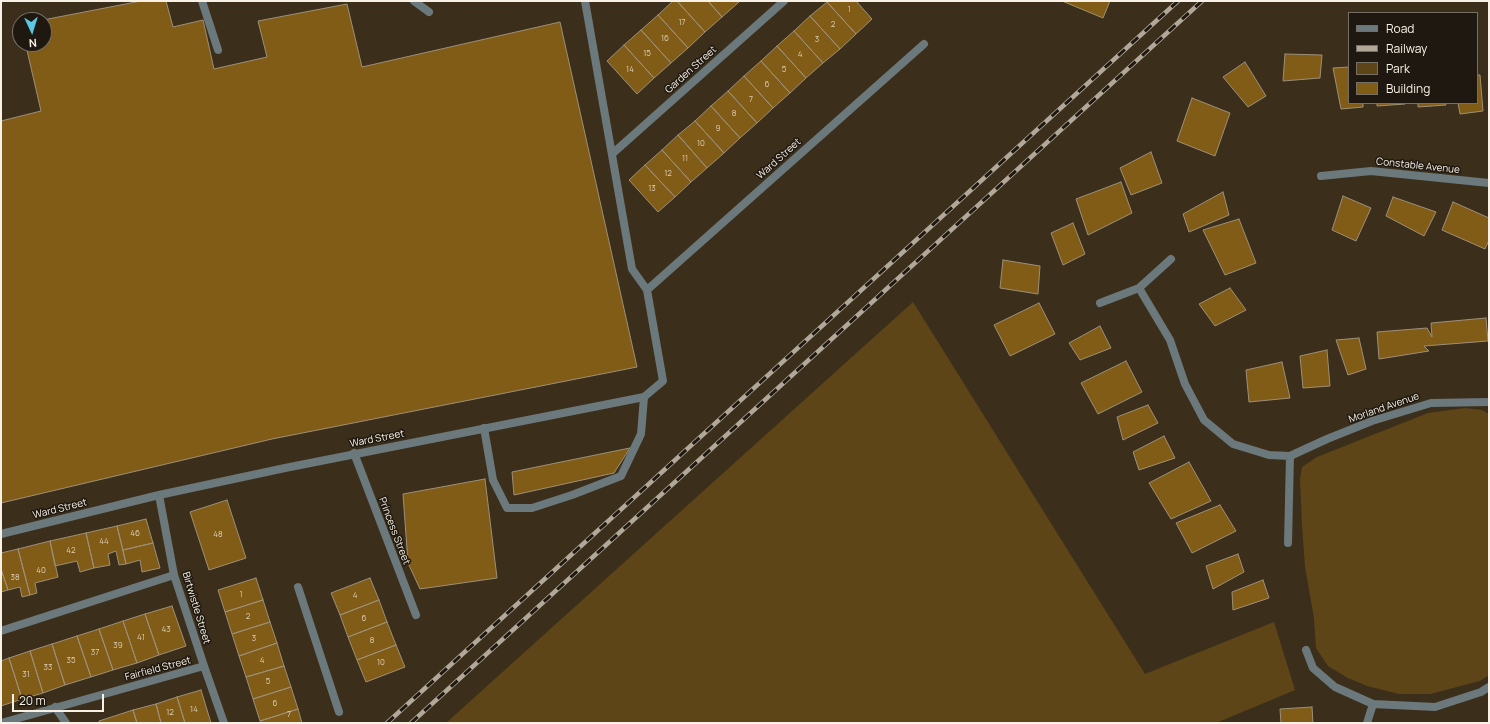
<!DOCTYPE html>
<html>
<head>
<meta charset="utf-8">
<style>
	body { margin:0 }
	#map { position:relative; width:1490px; height:724px; overflow:hidden; background:#3b2f1c; font-family:Manrope,sans-serif }
	canvas { display:block }
	.frame { position:absolute; inset:0; border:2px solid #f9f1e5; pointer-events:none }
	.legend { position:absolute; left:1348px; top:12px; width:130px; height:92px; box-sizing:border-box; background:#1e1810; border:1px solid #766f65; margin:0; padding:5px 7px; list-style:none; font-size:12px; color:#f9f1e5 }
	.legend li { display:flex; align-items:center; gap:8px; height:20px }
	.legend b { width:20px; border:1px solid #766f65 }
	.north { position:absolute; left:12px; top:12px; width:40px; height:40px; box-sizing:border-box; background:#1e1810; border:1px solid #766f65; border-radius:50%; rotate:176deg; font-size:11px; font-weight:700; line-height:16px; text-align:center; color:#f9f1e5 }
	.north::after { content:''; display:block; margin:auto; width:14px; height:18px; background:#59c8e5; clip-path:polygon(50% 0,100% 100%,50% 72%,0 100%) }
	.scale { position:absolute; left:12px; top:694px; width:92px; height:18px; box-sizing:border-box; border:2px solid #f9f1e5; border-top:0; padding-left:5px; font-size:12px; line-height:14px; white-space:nowrap; color:#f9f1e5; -webkit-text-stroke:3px #1e1810; paint-order:stroke }
</style>
</head>
<body>
<div id="map">
<canvas width="1490" height="724"></canvas>
<div class="frame"></div>
<ul class="legend">
<li><b style="height:5px;background:#6b787c"></b>Road</li>
<li><b style="height:5px;background:#b2a899"></b>Railway</li>
<li><b style="height:11px;background:#5e4518"></b>Park</li>
<li><b style="height:11px;background:#815c17"></b>Building</li>
</ul>
<div class="north">N</div>
<div class="scale">20 m</div>
</div>
<script>
const g = document.querySelector('canvas').getContext('2d');
g.lineJoin = 'round';
function fill(path, color) { g.fillStyle = color; g.fill(path, 'evenodd'); }
const shape = rows => new Path2D(rows.map(r => 'M' + r).join(''));
function stroke(path, color, width, dash) { g.strokeStyle = color; g.lineWidth = width; g.lineCap = dash ? 'butt' : 'round'; g.setLineDash(dash || []); g.stroke(path); }
function label(font, color, halo, rows, align = 'center') {
  g.font = font + ' Manrope,sans-serif'; g.lineWidth = 3; g.setLineDash([]); g.textBaseline = 'middle'; g.strokeStyle = halo; g.fillStyle = color; for (const [text, x, y, turn = 0] of rows) {
    g.save(); g.translate(x, y); g.rotate((+turn || 0) * Math.PI / 180); g.textAlign = isNaN(turn) ? turn : align; if (halo) g.strokeText(text, 0, 0); g.fillText(text, 0, 0); g.restore();
  }
}
fill(shape([
	[913,302,1145,674,1274,622,1295,690,1216,723,446,723],
	[1465,408,1482,410,1489,414,1489,675,1480,681,1430,694,1399,694,1367,686,1348,678,1328,666,1316,648,1314,618,1305,567,1302,525,1300,479,1302,467,1317,457,1428,413]
]), '#5e4518');
const building = shape([
	[141,1,166,1,173,27,203,20,214,69,267,57,258,21,347,4,362,67,560,22,637,367,272,439,1,503,1,121,41,111,26,46,27,44,44,44,43,20,141,1],
	[673,1,677,1,705,32,688,48,658,15,673,1],
	[677,1,708,1,722,17,705,32,677,1],
	[708,1,738,1,739,2,722,17,708,1],
	[827,1,856,1,872,19,856,34,827,2,827,1],
	[1062,1,1110,1,1103,18,1062,1],
	[827,2,856,34,840,49,810,16,827,2],
	[658,15,688,48,671,63,641,30,658,15],
	[810,16,840,49,823,63,794,31,810,16],
	[641,30,671,63,654,78,624,45,641,30],
	[794,31,823,63,806,78,777,46,794,31],
	[624,45,654,78,637,94,607,61,624,45],
	[777,46,806,78,790,93,761,61,777,46],
	[1285,54,1322,55,1320,78,1283,81,1285,54],
	[761,61,790,93,773,108,744,76,761,61],
	[1245,62,1266,96,1248,107,1223,77,1245,62],
	[1349,67,1349,103,1363,103,1363,107,1341,109,1333,68,1349,67],
	[1477,75,1480,75,1483,111,1460,114,1458,103,1477,103,1477,75],
	[744,76,773,108,757,123,728,91,744,76],
	[728,91,757,123,740,138,711,106,728,91],
	[1192,98,1230,113,1215,156,1177,141,1192,98],
	[1377,103,1404,103,1405,104,1377,106,1377,103],
	[1418,103,1445,103,1446,105,1418,107,1418,103],
	[711,106,740,138,724,153,695,121,711,106],
	[695,121,724,153,707,168,678,135,695,121],
	[678,135,707,168,691,182,662,150,678,135],
	[662,150,691,182,675,197,645,165,662,150],
	[1151,152,1162,183,1131,195,1120,168,1151,152],
	[645,165,675,197,658,212,629,180,645,165],
	[1121,182,1132,213,1088,235,1076,199,1121,182],
	[1223,192,1229,215,1189,232,1183,214,1223,192],
	[1343,196,1371,208,1356,241,1332,230,1343,196],
	[1393,197,1436,212,1424,236,1386,216,1393,197],
	[1453,202,1489,218,1489,240,1485,249,1442,230,1453,202],
	[1239,219,1256,263,1225,275,1203,230,1239,219],
	[1073,223,1085,254,1063,265,1051,233,1073,223],
	[1003,260,1040,266,1038,294,1000,288,1003,260],
	[1230,288,1246,310,1215,326,1199,304,1230,288],
	[1039,303,1055,334,1010,356,994,325,1039,303],
	[1486,318,1488,341,1424,346,1429,351,1379,359,1377,332,1427,328,1432,337,1431,323,1486,318],
	[1100,326,1111,348,1080,360,1069,343,1100,326],
	[1359,338,1366,369,1348,375,1336,340,1359,338],
	[1327,350,1330,386,1303,388,1300,356,1327,350],
	[1126,361,1142,392,1098,414,1081,383,1126,361],
	[1282,362,1290,398,1249,402,1246,370,1282,362],
	[1148,405,1158,423,1123,440,1117,417,1148,405],
	[1164,436,1175,458,1139,470,1133,452,1164,436],
	[630,448,614,473,514,495,512,472,630,448],
	[1189,462,1211,501,1171,519,1149,483,1189,462],
	[485,479,497,578,420,589,408,563,403,494,485,479],
	[227,500,246,558,209,570,190,512,227,500],
	[1220,505,1236,531,1192,553,1176,523,1220,505],
	[146,519,153,543,123,550,117,526,146,519],
	[117,526,126,564,119,565,116,551,108,554,110,565,94,568,86,533,117,526],
	[86,533,94,568,80,572,77,561,55,566,50,541,86,533],
	[50,541,58,577,35,583,37,593,30,595,18,549,50,541],
	[153,543,160,568,142,572,140,560,126,564,123,550,153,543],
	[18,549,30,595,22,597,20,587,8,590,1,569,1,553,18,549],
	[1238,554,1244,572,1213,589,1206,566,1238,554],
	[1,569,8,590,1,592,1,569],
	[256,578,263,600,225,612,218,590,256,578],
	[370,578,379,600,340,615,331,593,370,578],
	[1263,580,1269,598,1233,610,1232,592,1263,580],
	[263,600,270,622,232,634,225,612,263,600],
	[379,600,387,622,348,637,340,615,379,600],
	[172,606,186,646,159,655,145,614,172,606],
	[145,614,159,655,137,663,123,621,145,614],
	[123,621,137,663,113,670,99,629,123,621],
	[270,622,277,643,239,656,232,634,270,622],
	[387,622,396,645,357,660,348,637,387,622],
	[99,629,113,670,91,677,77,636,99,629],
	[77,636,91,677,65,685,52,644,77,636],
	[277,643,284,666,246,677,239,656,277,643],
	[52,644,65,685,43,693,30,651,52,644],
	[396,645,405,667,366,682,357,660,396,645],
	[30,651,43,693,22,699,9,658,30,651],
	[9,658,22,699,1,706,1,661,9,658],
	[284,666,291,687,253,699,246,677,284,666],
	[291,687,298,709,260,721,253,699,291,687],
	[201,690,211,723,185,723,177,697,201,690],
	[177,697,185,723,161,723,156,704,177,697],
	[156,704,161,723,137,723,133,710,156,704],
	[1312,707,1313,723,1281,723,1280,709,1312,707],
	[298,709,302,723,261,723,260,721,298,709],
	[133,710,137,723,99,723,99,721,133,710]
]);
fill(building, '#815c17');
stroke(building, '#9e8f79', 1);
stroke(shape([
	[202,1,218,50],
	[414,1,429,12],
	[484,428,493,480,507,508,532,508,572,495,621,476,641,434,644,397],
	[298,587,339,712],
	[1,631,174,575]
]), '#6b787c', 8);
stroke(shape([
	[612,154,784,1],
	[1321,176,1371,171,1489,183],
	[1139,288,1170,340,1185,384,1204,420,1233,444,1269,455,1290,456,1327,439,1372,421,1431,403,1489,402],
	[647,290,924,44],
	[1100,303,1139,288,1171,259],
	[354,453,416,615],
	[159,495,174,575,204,666,224,723],
	[1,534,159,495,285,468,644,397,663,381,647,290,632,269,585,1],
	[1288,543,1290,456],
	[1306,650,1313,668,1335,687,1373,704,1435,707,1481,692,1489,687],
	[55,707,66,723],
	[1,723,204,666],
	[1367,723,1373,704]
]), '#6b787c', 8);
const rail = shape([
	[387,723,1178,1],
	[411,723,1202,1]
]);
stroke(rail, '#b2a899', 4.5);
stroke(rail, '#1e1810', 3, [9]);
label('8px', '#dbccb2', null, [
	["1",849,10],
	["17",682,23],
	["2",833,25],
	["16",665,39],
	["3",817,40],
	["15",647,54],
	["4",800,55],
	["14",630,70],
	["5",784,70],
	["6",767,85],
	["7",751,100],
	["8",734,114],
	["9",718,129],
	["10",701,144],
	["11",685,159],
	["12",668,174],
	["13",652,189],
	["46",135,534],
	["48",218,535],
	["44",104,542],
	["42",71,551],
	["40",41,571],
	["38",15,578],
	["1",241,595],
	["4",355,596],
	["2",248,617],
	["6",364,619],
	["43",166,630],
	["41",141,638],
	["3",254,639],
	["8",372,641],
	["39",118,646],
	["37",95,653],
	["35",71,661],
	["4",262,661],
	["10",381,663],
	["33",48,668],
	["31",26,675],
	["5",268,682],
	["6",275,704],
	["14",194,710],
	["12",170,713],
	["7",289,715]
]);
label('10px', '#f9f1e5', '#1e1810', [
	["Garden Street",691,70,-42],
	["Ward Street",779,159,-42],
	["Constable Avenue",1418,166,6],
	["Morland Avenue",1384,408,-19],
	["Ward Street",377,439,-11],
	["Ward Street",60,509,-14],
	["Princess Street",394,531,69],
	["Birtwistle Street",196,608,73],
	["Fairfield Street",158,669,-15]
]);
</script>
</body>
</html>
